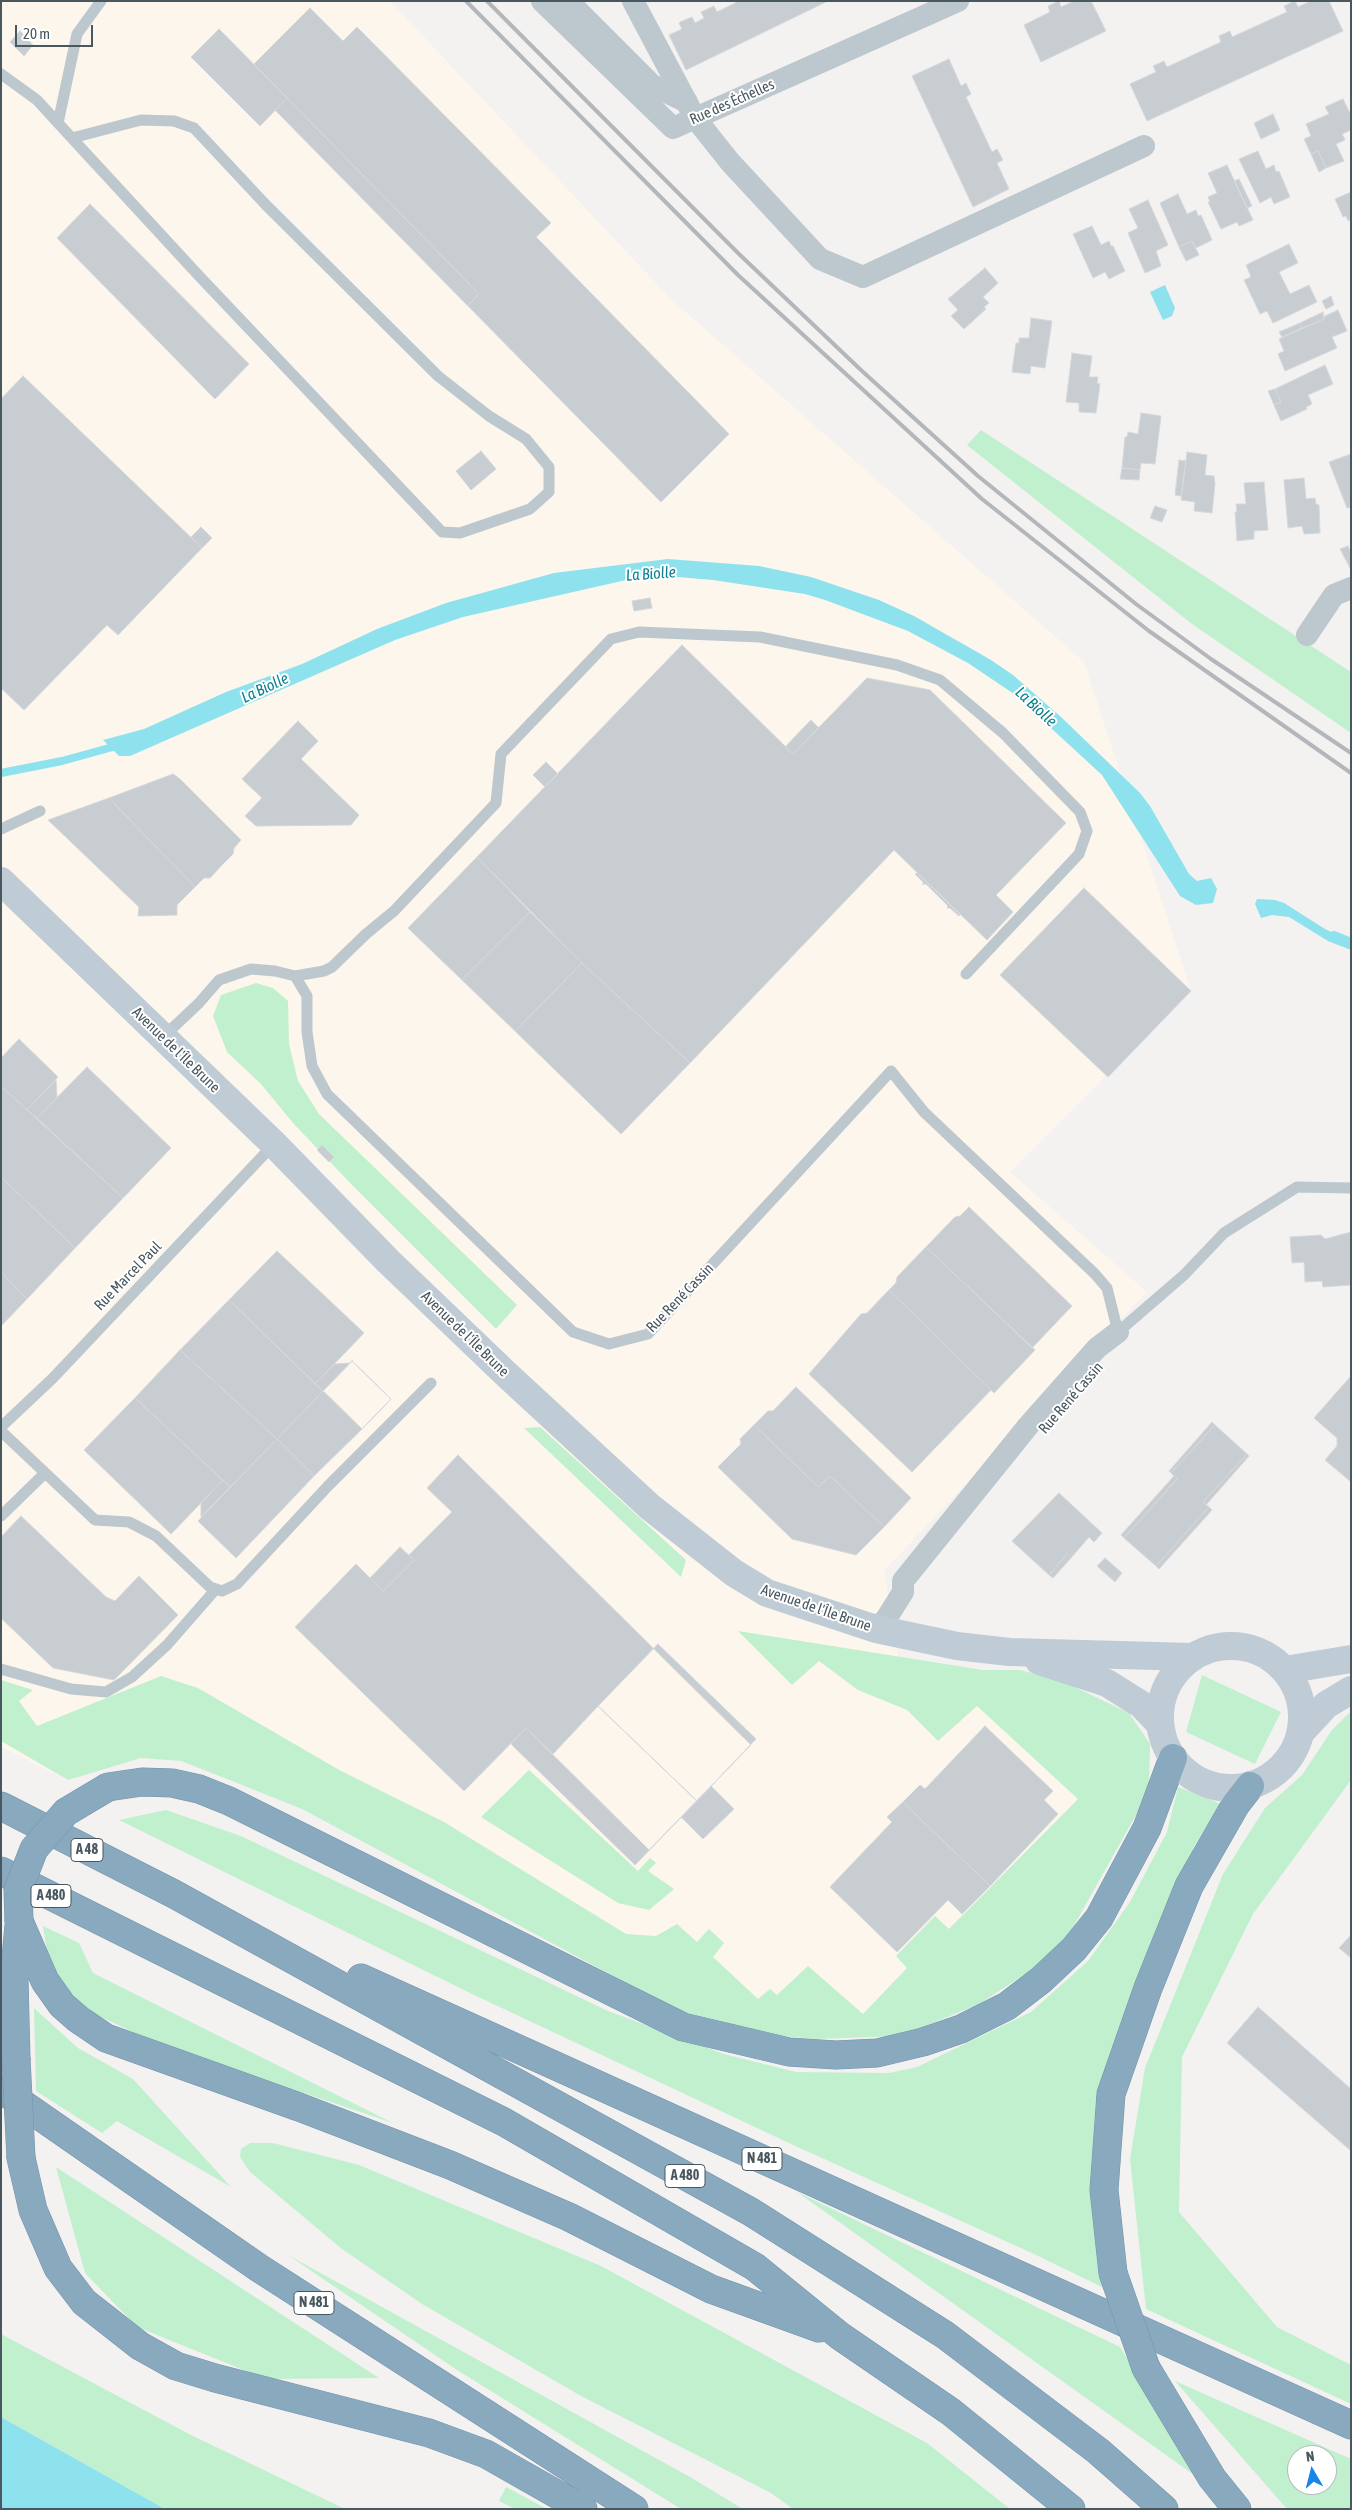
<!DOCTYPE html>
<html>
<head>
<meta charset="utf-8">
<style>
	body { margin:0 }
	#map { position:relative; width:1352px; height:2510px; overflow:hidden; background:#f4f1f1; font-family:"Asap Condensed",sans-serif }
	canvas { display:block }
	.frame { position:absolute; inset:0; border:2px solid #49575f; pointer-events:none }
	.north { position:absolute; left:1287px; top:2445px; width:50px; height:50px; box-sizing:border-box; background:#fff; border:1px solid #b6bcbf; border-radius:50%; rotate:352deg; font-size:14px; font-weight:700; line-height:20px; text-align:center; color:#49575f }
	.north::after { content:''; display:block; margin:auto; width:18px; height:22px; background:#1985e6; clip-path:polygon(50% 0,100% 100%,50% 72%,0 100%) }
	.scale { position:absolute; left:15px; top:25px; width:78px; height:22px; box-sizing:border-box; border:2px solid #49575f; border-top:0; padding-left:6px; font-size:15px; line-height:18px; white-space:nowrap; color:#49575f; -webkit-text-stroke:4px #fff; paint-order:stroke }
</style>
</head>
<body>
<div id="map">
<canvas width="1352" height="2510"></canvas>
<div class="frame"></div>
<div class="north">N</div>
<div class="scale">20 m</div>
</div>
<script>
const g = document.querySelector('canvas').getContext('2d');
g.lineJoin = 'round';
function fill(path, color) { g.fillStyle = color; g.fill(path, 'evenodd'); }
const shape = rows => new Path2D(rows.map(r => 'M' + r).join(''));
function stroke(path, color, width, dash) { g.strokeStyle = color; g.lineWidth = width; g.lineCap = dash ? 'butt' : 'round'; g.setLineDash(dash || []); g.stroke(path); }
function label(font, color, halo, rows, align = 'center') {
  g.font = font + ' "Asap Condensed",sans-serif'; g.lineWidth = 4; g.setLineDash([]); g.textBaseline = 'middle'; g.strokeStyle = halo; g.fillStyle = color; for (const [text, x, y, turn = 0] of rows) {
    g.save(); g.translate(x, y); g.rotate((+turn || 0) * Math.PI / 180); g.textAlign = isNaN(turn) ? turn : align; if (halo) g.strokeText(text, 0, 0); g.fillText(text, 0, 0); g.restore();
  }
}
fill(shape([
	[1,1,390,1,673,301,1084,662,1191,991,1010,1172,1147,1292,884,1571,907,1710,977,1705,1079,1800,948,1929,934,1916,896,1956,908,1968,863,2015,719,1998,161,1676,68,1780,1,1747]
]), '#fdf6ec');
fill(shape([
	[981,430,1351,672,1351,733,1192,624,967,445],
	[256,983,273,988,288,1001,289,1044,298,1081,319,1114,517,1305,496,1329,353,1186,293,1123,261,1084,227,1052,213,1016,221,995],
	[540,1427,686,1560,681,1577,524,1428],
	[738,1631,983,1670,1020,1670,1062,1681,1129,1713,1150,1744,1149,1786,1136,1815,1067,1938,1027,1973,979,2004,901,2036,816,2039,760,2034,716,2023,673,2008,302,1809,222,1777,181,1761,141,1758,68,1780,1,1741,1,1680,33,1690,19,1701,37,1726,161,1676,198,1688,341,1771,444,1822,626,1934,656,1936,677,1924,697,1942,709,1929,724,1943,713,1957,758,1999,770,1989,777,1995,808,1966,863,2014,907,1968,896,1956,935,1916,949,1929,1078,1799,977,1706,938,1741,907,1710,858,1690,819,1661,792,1685],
	[1202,1675,1281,1712,1255,1764,1186,1732],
	[1351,1711,1351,1780,1253,1914,1182,2057,1179,2212,1277,2327,1351,2365,1351,2404,1146,2309,1130,2159,1145,2068,1223,1874,1265,1808,1302,1775,1332,1730],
	[529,1770,638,1871,650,1858,656,1863,648,1871,674,1889,649,1910,618,1903,481,1817],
	[1178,1787,1221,1804,1195,1845,1135,1985,1104,2288,1034,2254,791,2144,472,1994,119,1820,166,1810,241,1836,608,2011,724,2054,796,2072,889,2073,917,2067,1031,2012,1088,1961,1130,1902,1167,1832],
	[43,1926,79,1943,93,1973,393,2123,159,2044,94,2014,68,1991,48,1959],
	[34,2008,78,2048,133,2079,231,2187,117,2121,102,2133,36,2091],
	[250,2143,273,2143,359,2165,601,2266,927,2443,1010,2509,793,2509,771,2493,581,2396,422,2304,342,2249,250,2172,240,2157,241,2149],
	[56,2167,379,2378,266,2379,137,2327,85,2273],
	[797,2192,1120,2347,1201,2480],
	[288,2255,690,2477,743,2509,681,2509,457,2370],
	[1,2334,191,2435,345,2509,165,2509,1,2417],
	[1175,2381,1351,2459,1351,2509,1287,2509],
	[1297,2455,1327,2455,1327,2485,1297,2485],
	[506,2487,547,2509,515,2509,499,2501]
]), '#c1f0cf');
fill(shape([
	[1165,285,1175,308,1172,316,1163,320,1150,292],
	[668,559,759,566,811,577,879,600,914,616,991,660,1013,675,1061,717,1140,793,1150,806,1189,874,1197,881,1211,878,1217,889,1213,903,1196,905,1180,896,1102,775,1014,694,968,663,908,631,825,600,805,594,713,580,665,576,635,578,463,617,395,640,130,756,119,756,103,740,144,729,226,692,302,664,377,629,446,603,554,573],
	[1257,899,1275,900,1284,903,1325,929,1351,941,1351,950,1328,941,1289,917,1272,915,1261,918,1255,904],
	[1,2417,165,2509,1,2509]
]), '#8ee2ed');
stroke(shape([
	[1,773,62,761,120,745],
	[1334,935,1351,942]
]), '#8ee2ed', 8);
const building = shape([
	[739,1,828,1,686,70,669,35,682,29,679,23,680,22,692,17,695,23,704,18,701,12,714,6,717,12,739,1],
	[1059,1,1061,7,1074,1,1091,1,1106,31,1041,62,1024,25,1050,12,1048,6,1059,1],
	[1295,1,1298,7,1311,1,1329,1,1343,31,1147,121,1130,84,1156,72,1153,66,1164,61,1167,67,1221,42,1219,36,1230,31,1232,37,1287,12,1284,6,1295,1],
	[310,8,343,41,357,27,551,223,536,237,729,434,661,502,468,306,479,294,254,64,310,8],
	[219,29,287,98,260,126,191,57,219,29],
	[20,31,33,45,24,56,10,42,20,31],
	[949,59,961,86,966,83,971,94,966,97,992,152,997,149,1003,160,997,163,1009,189,973,207,912,76,949,59],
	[287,98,479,294,468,306,275,110,287,98],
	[1343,99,1351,115,1351,130,1342,134,1345,140,1336,144,1344,161,1326,168,1318,151,1311,154,1304,139,1311,136,1306,124,1329,114,1325,107,1343,99],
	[1273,114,1280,130,1261,139,1254,123,1273,114],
	[1258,151,1266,169,1274,165,1276,172,1279,171,1290,197,1274,204,1271,197,1260,203,1239,159,1258,151],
	[1318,151,1326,168,1319,172,1311,154,1318,151],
	[1227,165,1253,220,1239,226,1237,222,1221,229,1208,202,1210,202,1208,197,1217,193,1208,173,1227,165],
	[1239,179,1252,206,1247,208,1234,181,1239,179],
	[1351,192,1351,219,1348,221,1346,216,1343,217,1335,199,1351,192],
	[1178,194,1187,214,1196,210,1198,216,1201,215,1212,240,1196,248,1192,241,1179,247,1160,203,1178,194],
	[1148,200,1168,245,1156,251,1161,266,1145,273,1128,233,1138,228,1129,209,1148,200],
	[90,204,249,364,215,399,57,238,90,204],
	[1092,226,1101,245,1109,241,1111,246,1113,246,1125,271,1109,279,1105,272,1093,278,1073,234,1092,226],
	[1192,241,1199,255,1186,261,1179,247,1192,241],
	[1289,244,1298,263,1279,272,1290,294,1309,285,1317,302,1273,323,1267,311,1260,314,1244,280,1251,277,1246,265,1289,244],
	[985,268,998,283,983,297,989,303,984,307,986,309,964,329,951,316,958,310,948,299,985,268],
	[1331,296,1334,305,1326,309,1322,301,1331,296],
	[1338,310,1347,331,1332,337,1337,348,1285,371,1278,354,1284,351,1279,339,1324,319,1323,317,1338,310],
	[1323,312,1324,319,1302,328,1300,323,1323,312],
	[1031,318,1052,321,1045,368,1031,366,1030,374,1012,372,1016,343,1019,343,1019,338,1029,338,1031,318],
	[1300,323,1302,328,1282,337,1279,332,1300,323],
	[1072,353,1092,356,1089,377,1098,377,1097,383,1100,384,1096,413,1079,412,1079,403,1066,402,1072,353],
	[1325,365,1333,384,1308,395,1312,404,1306,407,1307,409,1281,421,1274,405,1281,402,1275,389,1325,365],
	[23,376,202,548,118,635,107,625,24,710,1,688,1,399,23,376],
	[1275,389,1281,402,1274,405,1268,391,1275,389],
	[1141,413,1161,416,1155,464,1141,463,1140,470,1122,468,1125,437,1127,437,1128,432,1138,434,1141,413],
	[481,451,496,469,471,490,456,471,481,451],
	[1187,452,1207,455,1205,475,1214,476,1215,484,1212,513,1194,511,1195,502,1181,500,1187,452],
	[1351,454,1351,507,1347,508,1329,462,1351,454],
	[1179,460,1186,461,1181,496,1175,495,1179,460],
	[1122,468,1140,470,1139,480,1120,479,1122,468],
	[1304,478,1306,499,1315,498,1316,504,1319,505,1320,533,1304,534,1302,526,1288,528,1284,480,1304,478],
	[1264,482,1268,530,1254,531,1254,539,1237,541,1235,512,1237,512,1236,504,1246,504,1244,483,1264,482],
	[1155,506,1167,510,1162,522,1150,518,1155,506],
	[201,527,212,538,202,548,191,537,201,527],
	[1348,546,1351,553,1350,568,1340,549,1348,546],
	[650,598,652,608,634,611,632,601,650,598],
	[682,645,793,754,867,678,930,690,1066,823,996,895,1013,912,987,940,894,850,690,1063,582,963,477,857,682,645],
	[811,720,819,728,793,754,785,747,811,720],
	[298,721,318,741,301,759,359,815,351,825,256,826,245,816,262,798,242,779,298,721],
	[546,762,558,774,545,787,533,775,546,762],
	[173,774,180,779,241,840,234,848,233,854,222,865,210,878,204,878,195,887,109,798,173,774],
	[109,798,195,887,177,905,177,915,138,916,139,907,48,820,109,798],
	[477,857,530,912,462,980,408,928,477,857],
	[917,873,960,915,959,916,950,908,947,908,948,906,926,884,922,884,924,883,915,874,917,873],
	[1084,888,1191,991,1108,1077,1000,975,1084,888],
	[530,912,582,963,515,1031,462,980,530,912],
	[582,963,690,1063,621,1134,515,1031,582,963],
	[19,1039,58,1077,27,1110,1,1086,1,1058,19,1039],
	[87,1067,171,1148,123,1198,37,1118,87,1067],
	[56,1080,57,1098,37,1118,27,1110,56,1080],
	[1,1086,123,1198,75,1248,1,1177,1,1086],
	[322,1145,334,1157,329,1162,317,1150,322,1145],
	[1,1177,75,1248,27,1299,1,1272,1,1177],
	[969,1207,1072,1306,1032,1348,926,1247,955,1217,960,1216,969,1207],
	[1351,1232,1351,1285,1323,1287,1322,1281,1305,1282,1304,1262,1292,1263,1290,1237,1321,1235,1325,1239,1351,1232],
	[926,1247,1035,1350,994,1393,889,1290,896,1283,897,1277,926,1247],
	[277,1251,364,1333,315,1384,229,1300,277,1251],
	[1,1272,27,1299,1,1326,1,1272],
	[889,1290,991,1390,912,1472,809,1374,861,1314,867,1313,889,1290],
	[229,1300,323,1391,277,1439,180,1350,229,1300],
	[180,1350,277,1439,230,1487,135,1398,180,1350],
	[352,1361,391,1399,362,1429,323,1391,352,1361],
	[352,1361,391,1399,362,1429,323,1391,352,1361],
	[350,1363,323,1391,315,1384,335,1364,350,1363],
	[1351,1376,1351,1482,1325,1460,1337,1446,1337,1438,1314,1418,1351,1376],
	[796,1387,911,1498,884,1527,830,1476,818,1487,754,1425,768,1411,773,1411,796,1387],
	[323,1391,362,1429,314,1476,277,1439,323,1391],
	[135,1398,223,1480,171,1534,84,1450,135,1398],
	[1212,1422,1215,1425,1171,1473,1169,1471,1212,1422],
	[754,1425,818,1487,830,1476,884,1527,856,1555,792,1539,718,1467,741,1444,740,1439,754,1425],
	[1215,1425,1247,1454,1203,1502,1209,1507,1156,1566,1124,1538,1177,1479,1171,1473,1215,1425],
	[277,1439,314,1476,236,1558,198,1521,277,1439],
	[1247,1454,1249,1456,1206,1505,1203,1502,1247,1454],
	[458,1455,751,1745,649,1850,526,1728,464,1791,295,1627,356,1564,383,1591,414,1560,409,1555,452,1512,427,1488,458,1455],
	[1174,1476,1177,1479,1124,1538,1121,1535,1174,1476],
	[223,1480,230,1487,201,1517,201,1502,223,1480],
	[1059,1493,1102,1533,1094,1542,1089,1537,1071,1558,1067,1554,1049,1575,1012,1541,1059,1493],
	[1209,1507,1212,1510,1159,1569,1156,1566,1209,1507],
	[21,1516,106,1597,115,1601,139,1576,178,1615,114,1680,53,1668,1,1618,1,1537,21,1516],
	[400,1547,414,1560,383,1591,370,1578,400,1547],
	[1067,1554,1071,1558,1053,1578,1049,1575,1067,1554],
	[1105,1558,1122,1573,1115,1582,1097,1566,1105,1558],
	[658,1644,756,1739,697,1801,598,1706,658,1644],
	[598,1706,697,1801,635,1865,511,1744,526,1728,553,1754,598,1706],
	[985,1726,1053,1791,1044,1800,1058,1814,990,1886,903,1802,920,1785,925,1789,985,1726],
	[711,1786,734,1809,703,1839,681,1817,711,1786],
	[903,1802,990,1886,962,1914,948,1900,897,1952,830,1887,892,1822,887,1817,903,1802],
	[1351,1935,1351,1958,1339,1948,1351,1935],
	[1258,2007,1351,2089,1351,2151,1227,2043,1258,2007]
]);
fill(building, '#c8cdd1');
stroke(building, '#d5d8dc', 1);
const highway = shape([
	[108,1787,142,1782,172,1783,199,1789,229,1801,683,2027,789,2052,836,2055,877,2053,923,2042,961,2029,1007,2006,1041,1980,1074,1949,1099,1918,1147,1828,1173,1758],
	[1,1806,174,1894,751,2212,945,2335,1098,2451,1164,2509],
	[1,1871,504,2122,755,2267,840,2336,951,2412,1071,2509],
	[19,1921,45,1981,62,2005,78,2019,106,2038,299,2107,450,2165,569,2217,711,2289,819,2328],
	[361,1978,1351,2425],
	[16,2058,14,1979,19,1925],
	[1,2089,259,2268,634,2509],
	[21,2158,33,2210,58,2268,84,2302,140,2346,176,2366,215,2378,429,2433,486,2454,583,2509],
	[1113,2273,1104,2190,1111,2094,1148,1988,1189,1886,1236,1804,1250,1786],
	[1146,2368,1212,2478,1237,2509]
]);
stroke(highway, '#7494ab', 29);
stroke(shape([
	[1,74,37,100,58,123,201,278,442,532,460,533,530,509,549,492,549,467,526,439,489,416,438,376,266,205,194,128,174,121,141,120,72,138],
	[58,123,77,34,101,1],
	[1,829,40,811],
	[295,976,324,971,332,967,366,934,394,911,496,803,501,754,611,639,639,632,760,637,897,665,940,680,1003,733,1080,812,1087,831,1079,854,966,974],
	[163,1037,199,1003,219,980,251,969,275,971,295,976,307,996,307,1032,312,1066,327,1094,573,1332,609,1344,648,1334,891,1071,924,1112,1095,1274,1107,1288,1118,1332,1184,1275,1224,1233,1297,1187,1351,1188],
	[1,1427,53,1378,274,1144],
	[1,1431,95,1520,129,1522,156,1536,210,1587,222,1591,237,1584,328,1486,431,1383],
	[1,1516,44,1474],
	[1,1669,71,1689,106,1692,132,1677,167,1645,216,1589]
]), '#bdc7ce', 11);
stroke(shape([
	[542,1,673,128,958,1],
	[568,1,652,85,687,102],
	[633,1,695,118,730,162,820,259,863,277,1144,146],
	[1307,635,1334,595,1351,588],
	[876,1629,886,1619,903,1592,903,1581,1028,1426,1097,1348,1118,1332]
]), '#bdc7ce', 22);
stroke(shape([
	[1,881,274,1144,388,1261,506,1374,650,1507,734,1573,767,1593,876,1629,957,1646,1009,1652,1193,1657],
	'1160 1717a71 71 0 1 1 142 0a71 71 0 1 1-142 0Z',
	[1039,1661,1107,1683,1142,1705,1160,1724],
	[1285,1670,1351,1659],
	[1302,1731,1326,1705,1351,1690]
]), '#bfcbd5', 28);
stroke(highway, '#89a9bf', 28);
stroke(shape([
	[466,1,738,275,982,499,1149,631,1351,773],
	[487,1,739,254,862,371,978,476,1136,604,1211,659,1351,753]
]), '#b3b7bb', 4);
const highwayBridge = shape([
	[19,1921,18,1890,34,1849,66,1812,108,1787],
	[16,2058,21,2158],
	[1113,2273,1146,2368]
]);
stroke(highwayBridge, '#7494ab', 29, []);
stroke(highwayBridge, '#89a9bf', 28);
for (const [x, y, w] of [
	[87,1850,32],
	[51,1896,40],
	[762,2159,40],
	[685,2176,40],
	[314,2303,40]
]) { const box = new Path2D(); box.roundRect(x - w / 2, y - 11.5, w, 23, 4); g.fillStyle = '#fff'; g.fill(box); stroke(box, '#49575f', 1); }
label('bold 14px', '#49575f', null, [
	["A 48",87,1850],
	["A 480",51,1896],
	["N 481",762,2159],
	["A 480",685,2176],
	["N 481",314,2303]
]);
label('15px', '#49575f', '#fff', [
	["Rue des Échelles",732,102,-24],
	["Avenue de l'Île Brune",176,1050,44],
	["Rue Marcel Paul",128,1276,-46],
	["Rue René Cassin",680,1298,-46],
	["Avenue de l'Île Brune",465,1334,44],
	["Rue René Cassin",1071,1398,-49],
	["Avenue de l'Île Brune",816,1608,19]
]);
label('italic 16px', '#0d808f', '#fff', [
	["La Biolle",651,574,-4],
	["La Biolle",265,688,-25],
	["La Biolle",1036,707,43]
]);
</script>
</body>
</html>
